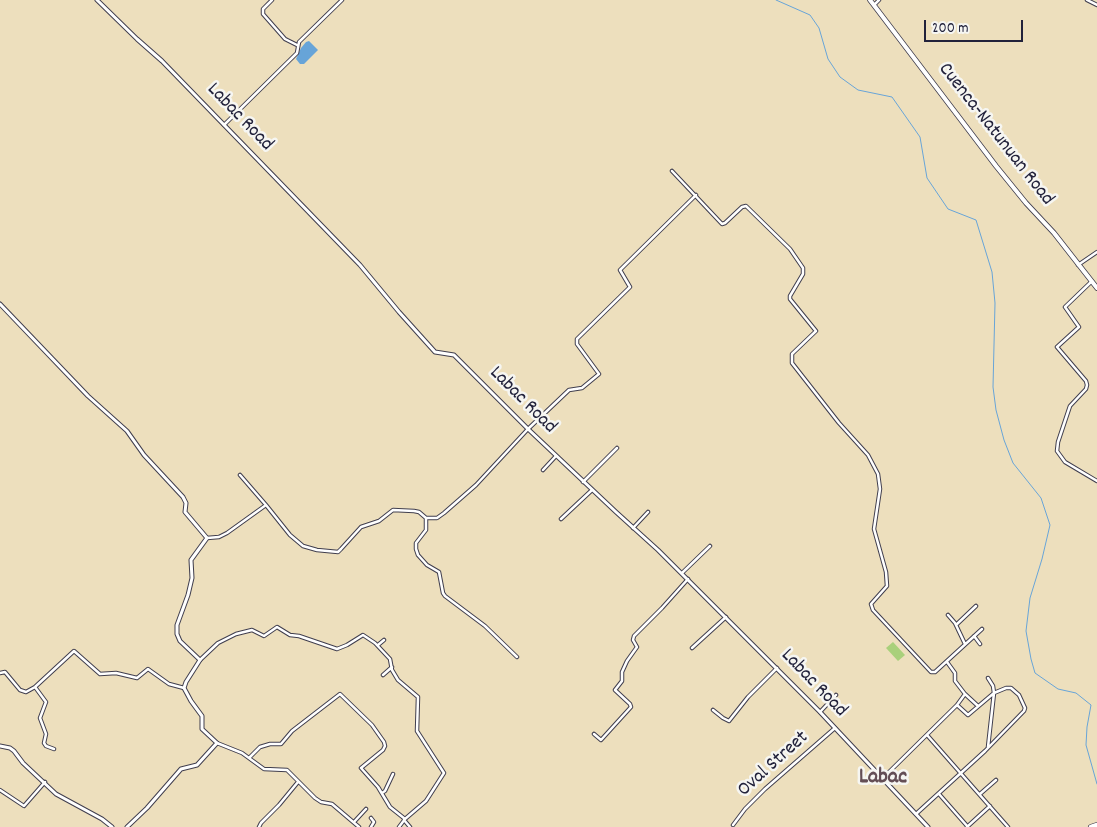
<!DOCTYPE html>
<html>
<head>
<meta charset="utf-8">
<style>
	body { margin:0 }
	#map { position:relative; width:1097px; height:827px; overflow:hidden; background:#eddfbd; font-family:Dekko,sans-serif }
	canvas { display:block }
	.scale { position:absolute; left:924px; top:20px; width:99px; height:22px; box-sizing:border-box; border:2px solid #22223b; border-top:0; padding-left:6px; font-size:15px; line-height:18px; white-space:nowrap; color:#22223b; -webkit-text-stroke:4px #f6f6f2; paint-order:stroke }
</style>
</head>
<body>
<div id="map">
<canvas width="1097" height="827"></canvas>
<div class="scale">200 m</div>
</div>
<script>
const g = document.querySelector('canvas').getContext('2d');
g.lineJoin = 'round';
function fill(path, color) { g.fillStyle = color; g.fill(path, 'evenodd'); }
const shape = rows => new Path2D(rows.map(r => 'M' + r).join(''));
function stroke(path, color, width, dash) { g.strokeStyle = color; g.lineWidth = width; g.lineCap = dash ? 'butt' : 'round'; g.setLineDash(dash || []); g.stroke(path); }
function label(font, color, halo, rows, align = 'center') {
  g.font = font + ' Dekko,sans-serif'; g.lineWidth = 5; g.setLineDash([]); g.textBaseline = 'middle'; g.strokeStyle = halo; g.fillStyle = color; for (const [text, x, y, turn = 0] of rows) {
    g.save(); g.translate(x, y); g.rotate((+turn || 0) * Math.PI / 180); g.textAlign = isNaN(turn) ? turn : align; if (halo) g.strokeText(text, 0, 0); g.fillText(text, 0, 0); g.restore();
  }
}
fill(shape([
	[893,642,905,655,898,661,886,648]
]), '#a9d07b');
fill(shape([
	[309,41,318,50,304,64,300,64,296,59,301,48,306,42]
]), '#67a4d8');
stroke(shape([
	[776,0,810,15,819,28,828,59,840,77,858,90,892,97,920,137,927,178,948,209,976,220,992,272,995,303,993,387,996,410,1004,440,1013,463,1041,498,1050,525,1042,559,1030,598,1026,631,1031,659,1035,673,1058,689,1076,693,1091,705,1087,727,1086,745,1097,784]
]), '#67a4d8', 1);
const minor = shape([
	[272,0,263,9,263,14,285,39,297,45],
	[1087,0,1097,5],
	[874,5,879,0],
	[224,125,297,53,299,42,342,0],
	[672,171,722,224,725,223,742,207,746,206,790,249,803,268,803,274,790,296,790,299,816,331,792,354,792,363,839,423,868,455,878,474,880,489,874,529,886,572,887,586,871,604,873,610,931,672,935,672,982,629],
	[1078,265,1097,252],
	[1091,282,1065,307,1079,327,1057,347,1086,381,1087,385,1086,389,1070,406,1058,442,1057,451,1065,462,1097,481],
	[543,470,556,456],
	[240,475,266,505],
	[583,482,617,448],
	[426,518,426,530,416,543,416,549,418,555,427,565,439,572,443,593,445,596,485,626,517,657],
	[561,519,592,490],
	[633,528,648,512],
	[207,538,219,537,227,533,266,505,290,535,303,546,317,550,338,552,341,549,361,527,379,521,393,510,414,511,419,512,426,518,437,518,444,513,476,485,528,429,569,390,582,388,599,374,577,344,577,339,630,287,620,270,696,195],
	[682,573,710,546],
	[948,615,955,623,965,644],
	[956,625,976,606],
	[974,636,980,644],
	[378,645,384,640],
	[692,648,726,617],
	[200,660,218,643,236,634,252,630,264,636,277,627,290,635,299,636,337,649,347,645,363,635,375,643,390,659,392,670,398,680,418,697,417,731,444,773,426,801,405,819,399,827],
	[0,673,5,672,20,690,26,692,35,687,74,651,100,674,116,673,137,678,148,669,169,684,184,688],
	[383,675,392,667],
	[988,678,993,686,994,693,988,747],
	[35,687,46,702,40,718,46,734,44,743,46,746,54,749],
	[965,694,978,706],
	[713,710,723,718,729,721,748,697,777,668],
	[820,712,836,695],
	[594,734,601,740,631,707,630,704,615,690,622,681,622,672,627,661,637,647,633,640,634,636,662,608,688,579],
	[927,735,1008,827],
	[217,743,242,753,264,769,287,770,315,798,321,802,332,804,359,827],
	[249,758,260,747,270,744,281,744,292,731,340,694,372,725,384,742,385,746,383,750,361,768,378,787,390,807,405,819],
	[883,778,957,705,965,694,955,681,955,673,947,662],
	[0,790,24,806,45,782],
	[382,793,385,791,393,774],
	[939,794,968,827],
	[980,794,996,780],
	[916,814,985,751,1024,711,1025,708,1019,695,1011,688,1006,688,994,693,968,715,957,705],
	[404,820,410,827],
	[354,822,366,809],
	[733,825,745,809,765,789,835,728],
	[259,827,261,823,279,805,298,782],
	[371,827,374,822,371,818],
	[967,827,990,806]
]);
const tertiary = shape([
	[97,0,137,39,162,61,360,265,399,312,435,352,454,355,528,429,616,512,658,550,820,712,928,827],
	[0,304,88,396,127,431,144,455,183,497,186,503,185,512,207,538,191,560,192,578,188,595,177,625,177,634,180,641,200,660,186,682,184,688,191,701,202,716,202,729,217,743,197,765,181,769,147,808,127,827],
	[0,746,10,748,14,751,23,763,56,794,102,819,112,827]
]);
const secondary = shape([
	[870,0,996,166,1026,203,1054,233,1097,288]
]);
const primary = shape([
	[1091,827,1097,825]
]);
stroke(minor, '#403e4e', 4.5);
stroke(tertiary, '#403e4e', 5);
stroke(secondary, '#403e4e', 5.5);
stroke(primary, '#403e4e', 6);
stroke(minor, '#fff', 2.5);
stroke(tertiary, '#fff', 3);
stroke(secondary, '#fff', 4);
stroke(primary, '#fff', 4.5);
label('20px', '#22223b', '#f6f6f2', [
	["Labac Road",239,118,46],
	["Cuenca-Natunuan Road",995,135,52],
	["Labac Road",522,401,45],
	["Labac Road",813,684,46],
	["Oval Street",774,765,-42]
]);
label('bold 22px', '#644e55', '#f6f6f2', [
	["Labac",883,779]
]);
</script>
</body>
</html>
